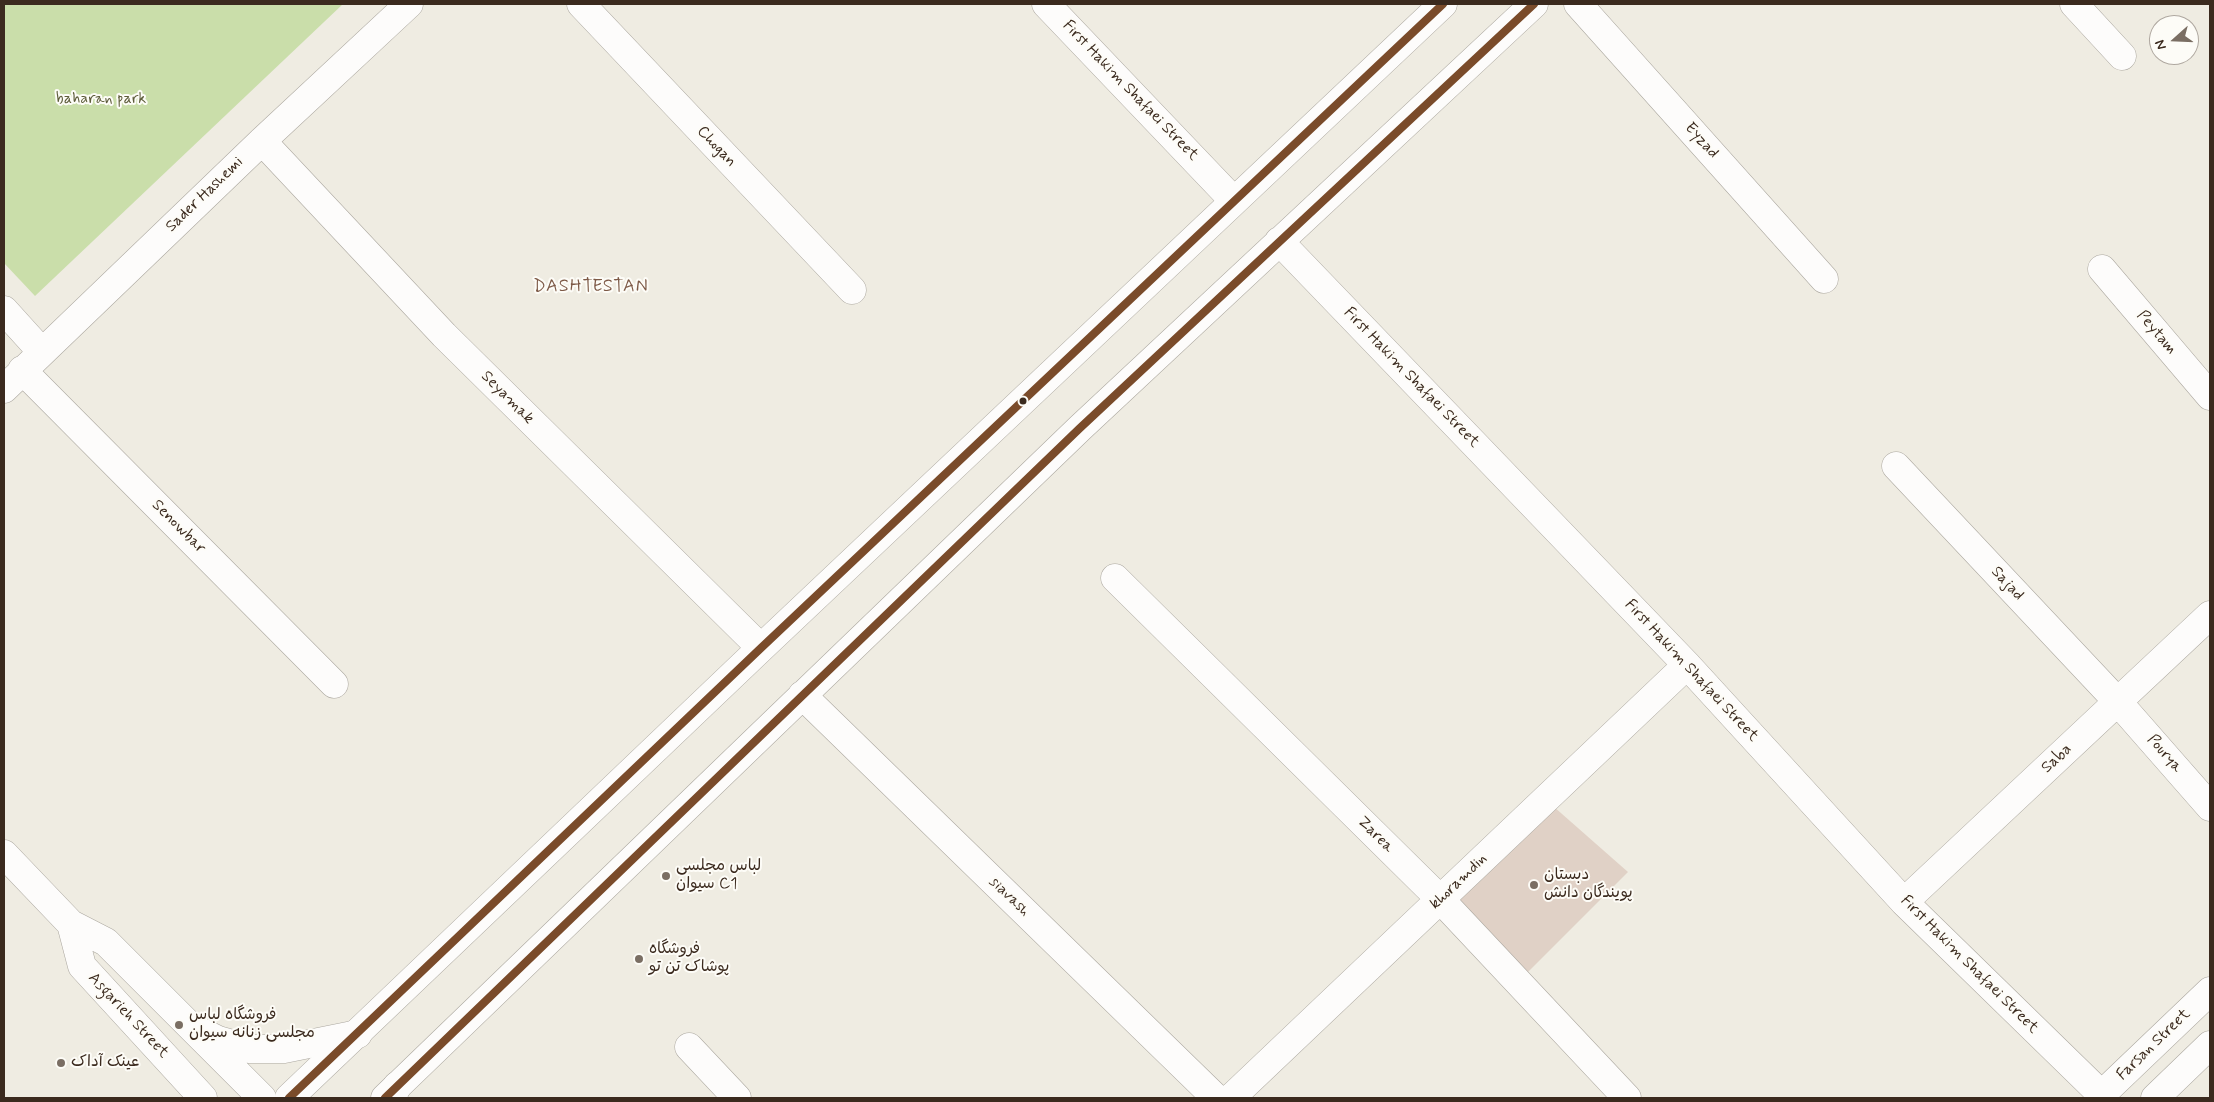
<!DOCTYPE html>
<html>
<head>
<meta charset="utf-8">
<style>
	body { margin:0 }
	#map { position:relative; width:2214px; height:1102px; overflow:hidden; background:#efece2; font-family:Mynerve,sans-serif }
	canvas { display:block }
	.frame { position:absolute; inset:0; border:5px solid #3b2a1e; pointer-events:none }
	.north { position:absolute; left:2149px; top:15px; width:50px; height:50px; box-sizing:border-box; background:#fdfcf7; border:1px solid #afa8a0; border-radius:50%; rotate:250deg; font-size:14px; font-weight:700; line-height:20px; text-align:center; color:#3b2a1e }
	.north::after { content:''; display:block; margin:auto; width:18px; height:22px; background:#7a6e63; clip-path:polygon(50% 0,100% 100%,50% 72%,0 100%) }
</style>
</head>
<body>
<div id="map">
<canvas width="2214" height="1102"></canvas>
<div class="frame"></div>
<div class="north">N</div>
</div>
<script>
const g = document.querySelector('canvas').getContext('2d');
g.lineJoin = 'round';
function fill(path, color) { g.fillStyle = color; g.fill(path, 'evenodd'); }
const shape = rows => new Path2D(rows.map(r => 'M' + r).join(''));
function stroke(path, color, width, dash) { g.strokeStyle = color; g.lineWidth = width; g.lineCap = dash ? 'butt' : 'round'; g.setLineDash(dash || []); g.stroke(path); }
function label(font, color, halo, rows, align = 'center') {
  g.font = font + ' Mynerve,"Playpen Sans Arabic",sans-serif'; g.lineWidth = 4; g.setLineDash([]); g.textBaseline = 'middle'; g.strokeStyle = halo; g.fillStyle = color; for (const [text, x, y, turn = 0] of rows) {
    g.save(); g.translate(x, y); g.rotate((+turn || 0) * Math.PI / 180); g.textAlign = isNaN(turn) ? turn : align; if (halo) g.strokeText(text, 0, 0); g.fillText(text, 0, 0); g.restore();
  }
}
fill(shape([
	[4,4,343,4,35,296,4,263]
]), '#cadeaa');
fill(shape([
	[1545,799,1628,872,1518,982,1440,899]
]), '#e0d1c6');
const minor = shape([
	[581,4,852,290],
	[1046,4,1234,201],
	[1578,4,1824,279],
	[2074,4,2122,56],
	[262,141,444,335,761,648],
	[1279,241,1687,665,1904,902,2105,1098],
	[2102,269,2210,396],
	[4,310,42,352],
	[22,370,334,684],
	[4,389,262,141,409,4],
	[1896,466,2118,702,2210,807],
	[1115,578,1440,899,1627,1098],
	[802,695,1216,1098],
	[1904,902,2210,615],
	[689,1047,737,1098],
	[289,1098,761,648,1443,4],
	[385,1098,1080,428,1534,4],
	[1231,1098,1687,665],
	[2098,1098,2210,991],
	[2155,1098,2210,1045]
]);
const major = shape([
	[4,854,71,924,106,942,262,1098],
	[71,924,82,966,203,1098],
	[202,1032,218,1040,250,1049,284,1049,358,1034],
	[392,1098,397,1086]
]);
stroke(minor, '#aba79f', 29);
stroke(major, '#aba79f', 29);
stroke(minor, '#fdfcfb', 28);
stroke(major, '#fdfcfb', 28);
stroke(shape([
	[289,1098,761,648,1443,4],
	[385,1098,1080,428,1534,4]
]), '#7a4b2a', 8);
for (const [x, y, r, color] of [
	[1023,401,4.5,"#3b2a1e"],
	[666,876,5,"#7a6e63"],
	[1534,885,5,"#7a6e63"],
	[639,959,5,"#7a6e63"],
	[179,1025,5,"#7a6e63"],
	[61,1063,5,"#7a6e63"]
]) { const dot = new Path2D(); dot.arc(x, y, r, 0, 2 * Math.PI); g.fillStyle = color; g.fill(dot); stroke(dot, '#fdfcf7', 2); }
label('16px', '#3b2a1e', '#fdfcf7', [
	["First Hakim Shafaei Street",1130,91,46],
	["Eyzad",1701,141,48],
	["Chogan",716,147,47],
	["Sader Hashemi",205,195,-44],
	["Peytam",2156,333,50],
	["First Hakim Shafaei Street",1411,378,46],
	["Seyamak",507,398,45],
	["Senowbar",178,527,45],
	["Sajad",2007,584,47],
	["First Hakim Shafaei Street",1691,671,47],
	["Pourya",2164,754,49],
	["Saba",2057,759,-43],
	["Zarea",1375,835,45],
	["khoramdin",1459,882,-44],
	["siavash",1009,897,44],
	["First Hakim Shafaei Street",1969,965,45],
	["Asgarieh Street",128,1016,47],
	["Farsan Street",2154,1045,-44]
]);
label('16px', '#5d5c3a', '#fdfcf7', [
	["baharan park",101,100]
]);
label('16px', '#3b2a1e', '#fdfcf7', [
	["لباس مجلسی",676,867],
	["سیوان C1",676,885],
	["دبستان",1544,876],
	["پویندگان دانش",1544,894],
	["فروشگاه",649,950],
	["پوشاک تن تو",649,968],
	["فروشگاه لباس",189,1016],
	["مجلسی زنانه سیوان",189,1034],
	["عینک آداک",71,1063]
], 'left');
g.letterSpacing = '1px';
label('18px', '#7c5845', '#fdfcf7', [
	["DASHTESTAN",591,287]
]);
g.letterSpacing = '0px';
</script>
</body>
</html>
